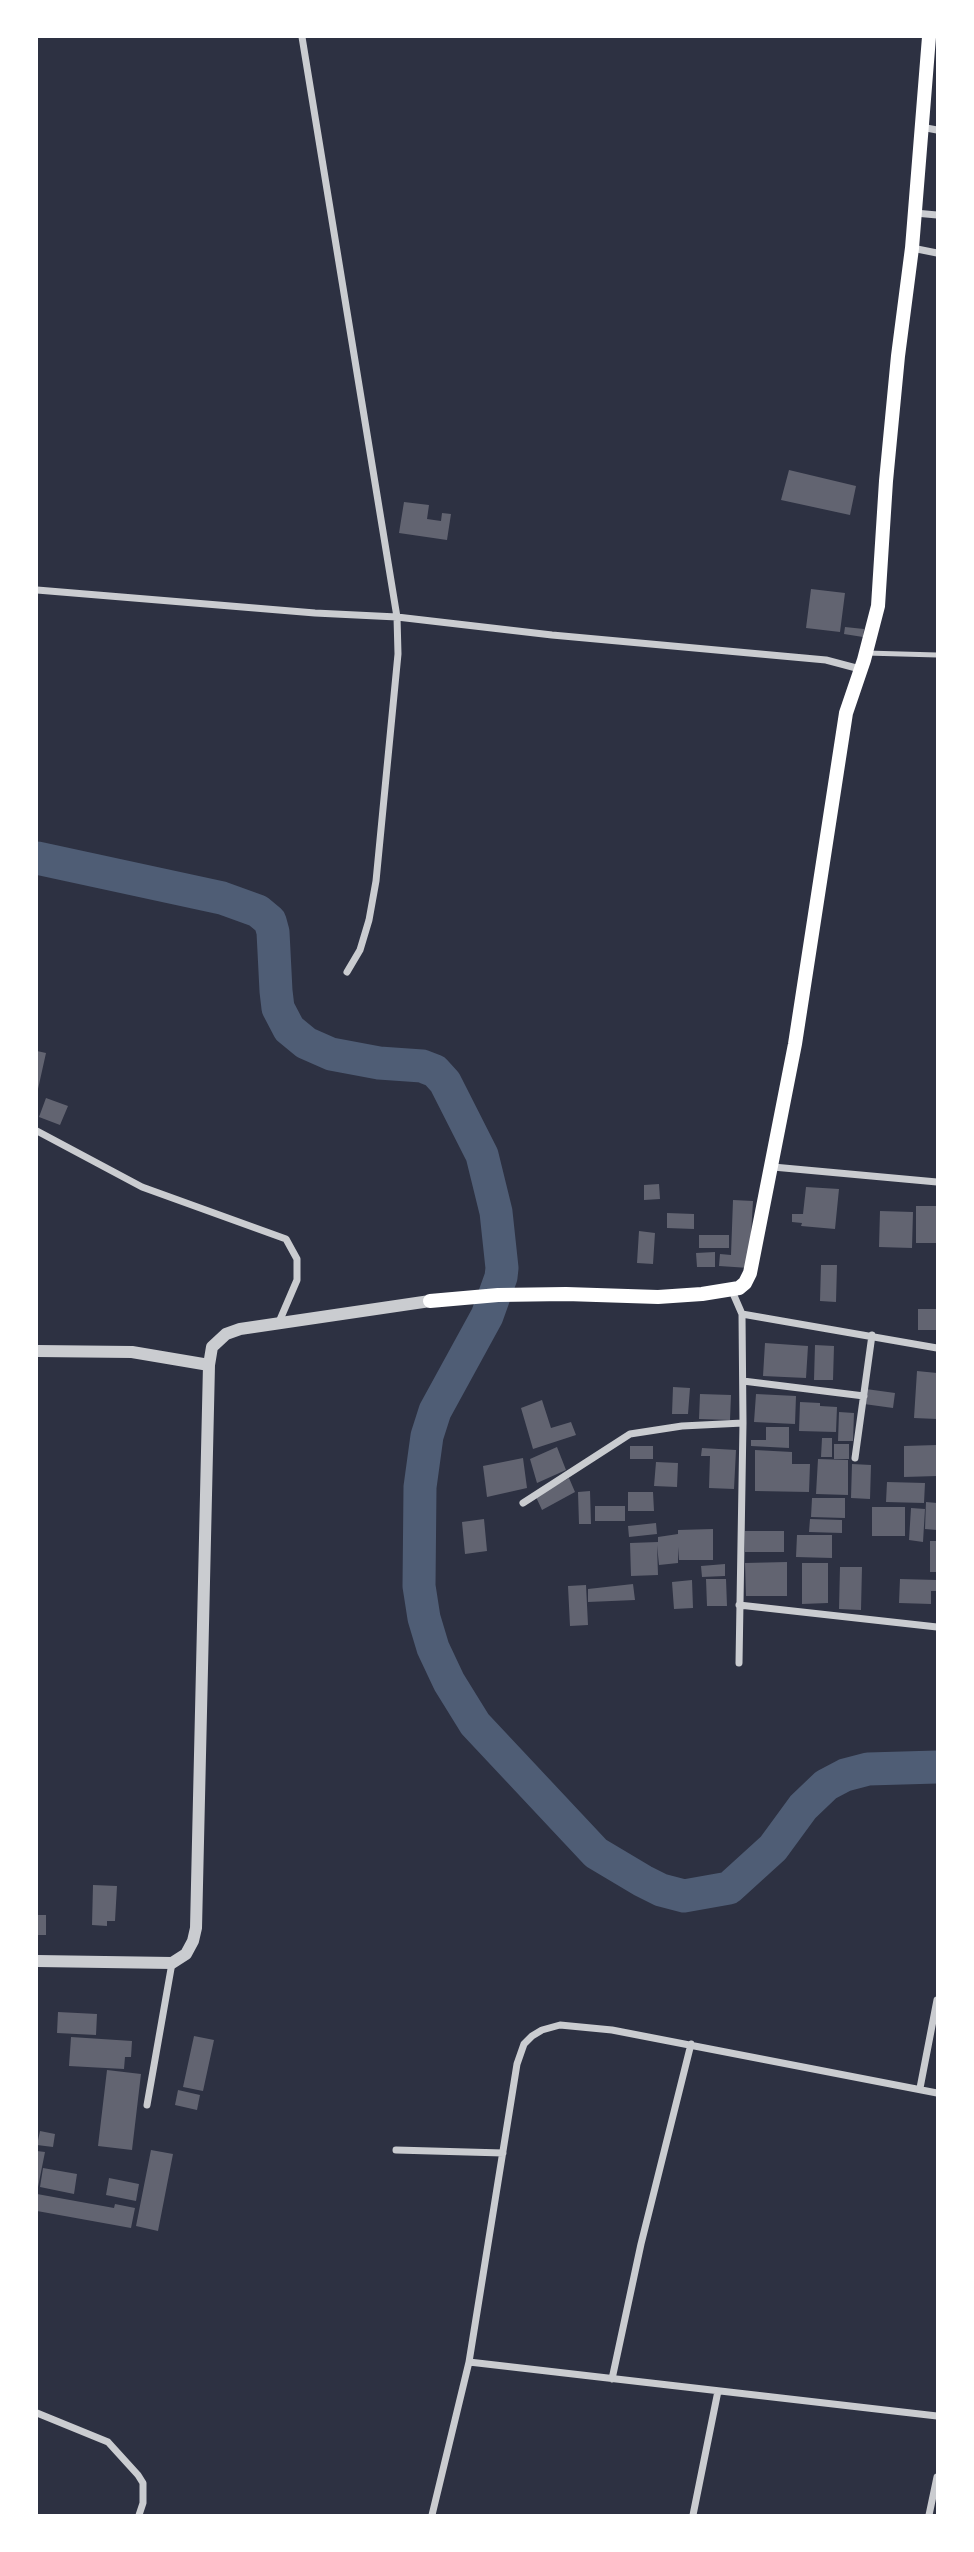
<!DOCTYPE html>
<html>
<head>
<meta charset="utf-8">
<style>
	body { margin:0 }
	#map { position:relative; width:974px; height:2552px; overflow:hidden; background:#2d3142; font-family:"Space Grotesk",sans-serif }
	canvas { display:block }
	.frame { position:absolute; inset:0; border:38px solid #fff; pointer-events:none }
</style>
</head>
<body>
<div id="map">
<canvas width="974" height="2552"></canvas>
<div class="frame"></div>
</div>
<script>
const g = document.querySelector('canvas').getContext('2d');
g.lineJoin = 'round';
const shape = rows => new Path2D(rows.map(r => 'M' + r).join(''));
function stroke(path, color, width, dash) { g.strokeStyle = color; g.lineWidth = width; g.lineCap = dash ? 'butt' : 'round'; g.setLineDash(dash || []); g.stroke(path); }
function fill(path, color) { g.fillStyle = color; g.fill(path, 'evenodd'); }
stroke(shape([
	[37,858,222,898,258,911,270,921,273,932,276,991,278,1008,289,1029,306,1043,331,1054,379,1063,422,1066,435,1071,445,1082,482,1155,496,1212,502,1268,501,1277,487,1316,435,1411,427,1436,420,1487,419,1586,424,1618,433,1648,449,1682,475,1724,596,1853,643,1881,661,1890,684,1896,729,1888,773,1848,803,1807,826,1785,845,1775,868,1769,937,1767]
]), '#4f5d75', 33);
fill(shape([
	[789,470,856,486,850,515,781,500],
	[404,502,429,505,427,519,441,521,442,513,451,514,447,540,399,533],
	[811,589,845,593,840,632,806,628],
	[845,627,864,629,863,637,844,634],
	[37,1051,46,1053,38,1089,37,1089],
	[46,1098,68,1106,60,1125,39,1117],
	[659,1184,660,1199,644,1200,644,1185],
	[806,1187,839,1189,835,1229,801,1226,802,1223,792,1222,792,1214,803,1214],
	[733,1200,753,1201,749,1268,719,1266,720,1254,731,1255],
	[916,1206,937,1206,937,1243,916,1243],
	[880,1211,913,1212,912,1248,879,1247],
	[667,1213,694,1214,694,1229,667,1228],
	[639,1231,655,1233,653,1264,637,1263],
	[699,1235,729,1235,729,1248,699,1248],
	[715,1252,715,1267,697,1267,696,1253],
	[821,1265,837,1265,836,1302,820,1301],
	[918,1309,937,1309,937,1330,918,1330],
	[765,1343,808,1346,806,1378,763,1376],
	[815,1345,834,1346,833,1380,814,1380],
	[917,1371,937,1373,937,1419,914,1418],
	[673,1387,690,1388,688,1414,672,1414],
	[866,1389,895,1393,893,1408,864,1404],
	[700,1394,731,1395,730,1420,699,1419],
	[756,1394,796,1396,795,1424,754,1422],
	[542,1400,551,1428,571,1422,576,1435,533,1449,521,1408],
	[800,1402,820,1403,820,1406,837,1407,836,1432,799,1431],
	[839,1412,854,1413,853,1441,838,1441],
	[766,1427,789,1427,789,1448,751,1446,751,1440,766,1440],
	[822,1438,832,1438,832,1457,821,1457],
	[834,1444,849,1444,849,1459,834,1459],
	[937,1445,937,1476,904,1477,904,1446],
	[630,1446,653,1446,653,1459,630,1459],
	[557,1447,566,1470,537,1483,530,1459],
	[702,1448,736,1450,734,1489,709,1488,710,1456,701,1456],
	[755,1450,792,1452,792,1464,810,1464,809,1492,755,1491],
	[523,1458,527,1488,487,1497,483,1466],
	[818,1459,848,1460,848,1495,816,1494],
	[656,1462,678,1463,677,1487,654,1486],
	[852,1464,871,1465,870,1499,851,1498],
	[569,1478,575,1492,542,1510,536,1497],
	[887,1482,925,1483,924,1503,886,1502],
	[590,1491,591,1524,579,1524,578,1492],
	[628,1492,653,1492,654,1511,628,1511],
	[812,1498,845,1498,845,1518,811,1517],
	[926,1502,937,1503,937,1530,925,1529],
	[595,1506,625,1506,625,1521,595,1521],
	[872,1507,905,1507,905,1536,872,1536],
	[911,1508,925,1509,923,1542,909,1540],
	[484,1519,487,1551,465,1554,462,1522],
	[810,1519,842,1520,842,1533,809,1532],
	[656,1523,657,1534,629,1537,628,1526],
	[713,1529,713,1560,679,1560,678,1547,678,1563,659,1565,657,1545,658,1575,631,1576,630,1543,658,1542,658,1537,678,1534,678,1530],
	[745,1531,784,1531,784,1552,745,1552],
	[797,1535,832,1535,832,1558,796,1557],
	[930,1541,937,1541,937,1572,930,1572],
	[787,1562,787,1596,746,1596,745,1563],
	[802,1563,828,1563,828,1603,802,1604],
	[725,1564,725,1576,702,1577,701,1566],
	[840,1567,862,1567,861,1610,839,1609],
	[706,1579,726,1579,727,1606,707,1606],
	[900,1579,937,1580,937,1591,931,1591,931,1604,899,1603],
	[692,1580,693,1608,674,1609,672,1582],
	[633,1584,635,1600,588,1602,588,1589],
	[586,1585,588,1625,570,1626,568,1586],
	[93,1885,117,1886,115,1921,107,1921,107,1926,92,1925],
	[37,1915,46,1915,46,1935,37,1935],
	[58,2012,97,2014,96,2035,57,2033],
	[194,2036,214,2040,203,2091,183,2087],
	[71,2037,132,2041,131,2057,125,2057,124,2069,69,2066],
	[107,2070,141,2074,132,2150,98,2146],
	[178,2090,200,2095,197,2110,175,2105],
	[40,2131,55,2134,53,2147,37,2145],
	[151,2150,173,2154,158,2231,136,2226],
	[37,2151,45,2152,38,2187,37,2187],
	[43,2168,77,2174,74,2194,40,2187],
	[109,2178,139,2184,136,2201,106,2195],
	[37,2194,114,2208,115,2204,135,2208,131,2228,37,2211]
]), '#626471');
stroke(shape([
	[866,653,937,655]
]), '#caccd0', 5);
stroke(shape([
	[302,37,397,617,398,654,376,881,369,920,360,950,347,972],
	[921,127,937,130],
	[915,213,937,215],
	[912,248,937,253],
	[37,590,315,613,397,617,552,635,826,660,860,669],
	[37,1131,142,1187,286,1239,297,1259,297,1280,279,1322],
	[773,1167,937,1182],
	[732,1291,742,1314,743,1423,739,1663],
	[742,1314,937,1348],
	[743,1381,864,1396],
	[855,1458,872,1335],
	[523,1503,630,1434,682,1426,743,1423],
	[739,1605,937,1627],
	[920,2088,937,2000],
	[147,2105,172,1963],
	[396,2150,503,2153],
	[469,2362,937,2416],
	[612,2379,641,2244,691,2044],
	[37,2413,108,2442,138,2475,143,2483,143,2503,139,2515],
	[432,2515,469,2362,517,2064,524,2044,532,2036,542,2030,560,2025,612,2030,937,2093],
	[693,2515,718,2391],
	[929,2515,937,2477]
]), '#caccd0', 7);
stroke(shape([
	[37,1351,132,1352,209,1365],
	[37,1961,172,1963,186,1954,193,1941,196,1928,209,1365,212,1347,226,1334,240,1329,430,1301]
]), '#caccd0', 12);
stroke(shape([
	[430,1301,498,1295,566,1294,658,1297,702,1294,739,1288,745,1283,750,1273,795,1044,846,713,864,660,878,606,886,481,898,356,912,248,929,37]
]), '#fff', 14);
</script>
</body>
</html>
